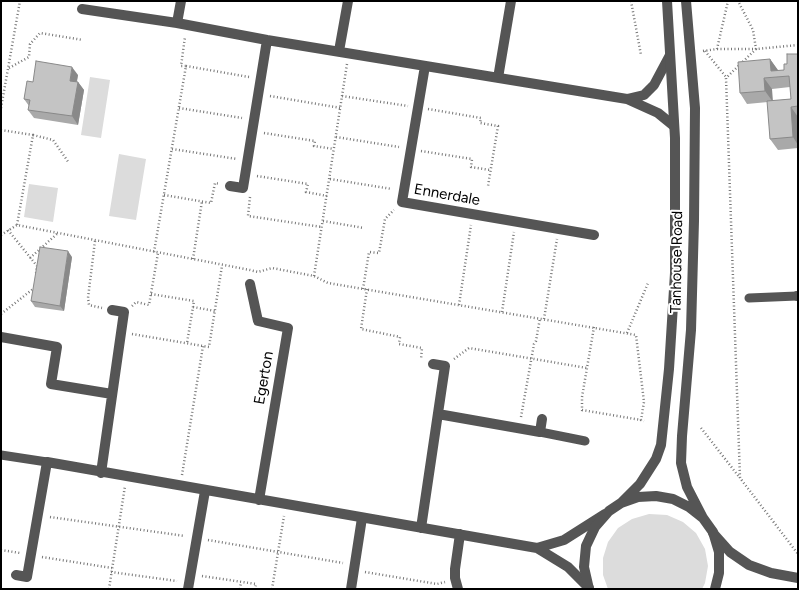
<!DOCTYPE html>
<html>
<head>
<meta charset="utf-8">
<style>
	body { margin:0 }
	#map { position:relative; width:799px; height:590px; overflow:hidden; background:#fff; font-family:Figtree,sans-serif }
	canvas { display:block }
	.frame { position:absolute; inset:0; border:2px solid #000; pointer-events:none }
</style>
</head>
<body>
<div id="map">
<canvas width="799" height="590"></canvas>
<div class="frame"></div>
</div>
<script>
const g = document.querySelector('canvas').getContext('2d');
g.lineJoin = 'round';
function fill(path, color) { g.fillStyle = color; g.fill(path, 'evenodd'); }
const shape = rows => new Path2D(rows.map(r => 'M' + r).join(''));
function stroke(path, color, width, dash) { g.strokeStyle = color; g.lineWidth = width; g.lineCap = dash ? 'butt' : 'round'; g.setLineDash(dash || []); g.stroke(path); }
function label(font, color, halo, rows, align = 'center') {
  g.font = font + ' Figtree,sans-serif'; g.lineWidth = 4; g.setLineDash([]); g.textBaseline = 'middle'; g.strokeStyle = halo; g.fillStyle = color; for (const [text, x, y, turn = 0] of rows) {
    g.save(); g.translate(x, y); g.rotate((+turn || 0) * Math.PI / 180); g.textAlign = isNaN(turn) ? turn : align; if (halo) g.strokeText(text, 0, 0); g.fillText(text, 0, 0); g.restore();
  }
}
fill(shape([
	[90,77,110,80,101,138,81,135],
	[119,154,146,159,136,220,109,216],
	[29,184,58,188,53,222,24,217],
	[649,514,667,515,683,522,696,533,705,549,708,566,705,583,702,589,608,589,603,575,603,558,608,542,618,528,632,519]
]), '#dcdcdc');
stroke(shape([
	[631,1,641,55],
	[798,45,756,49,726,78,740,478,798,554],
	[717,49,756,49,753,30,738,1],
	[703,51,717,49,728,1],
	[705,51,726,77],
	[186,66,249,77],
	[9,68,29,57,30,44,40,33,83,40],
	[270,96,341,108],
	[342,96,408,106],
	[1,108,20,1],
	[179,108,242,118],
	[428,109,481,118,480,123,498,126,488,186],
	[1,130,33,135,17,225],
	[264,133,315,141,314,146,334,149],
	[33,135,53,140,69,163],
	[336,137,399,147],
	[172,149,237,159],
	[421,151,472,159,471,167,490,170],
	[257,176,308,184,306,192,327,196],
	[330,179,392,189],
	[164,195,211,203,215,183,220,184],
	[250,197,248,216,322,227],
	[323,221,364,228],
	[8,230,37,266,36,274],
	[1,235,17,225,250,270,258,272,272,268,314,276,328,283,636,335,644,402,641,420,644,421],
	[95,241,88,298,89,305,102,308],
	[154,252,186,66,181,66,185,37],
	[30,258,58,233],
	[193,259,202,201],
	[314,276,347,64],
	[363,289,369,252,379,253,385,219,394,210],
	[367,289,361,329,400,337,399,344,422,348,421,359],
	[151,294,194,301,187,343],
	[459,305,471,225],
	[132,306,136,302,149,305,158,253],
	[193,307,215,311],
	[502,312,514,232],
	[1,314,33,289],
	[544,319,557,239],
	[594,327,582,397,582,410,641,420],
	[627,333,648,283],
	[132,334,209,347,222,266],
	[454,359,469,348,587,368],
	[521,417,534,344,536,341,540,318],
	[701,428,740,478],
	[182,475,203,346],
	[50,517,185,536],
	[208,540,343,563],
	[1,550,20,553],
	[42,557,112,568],
	[111,572,177,581],
	[365,572,437,584,445,582],
	[202,576,256,584,255,589],
	[109,589,125,486],
	[240,589,241,582],
	[272,589,284,516]
]), '#777', 2.5, [1, 2.5]);
stroke(shape([
	[749,298,797,296],
	[540,432,585,441],
	[1,455,47,462]
]), '#555', 9);
stroke(shape([
	[82,9,177,23,267,40,627,99,658,113,674,126],
	[177,23,181,1],
	[339,51,348,1],
	[425,66,402,202,594,235],
	[498,78,511,1],
	[627,99,644,95,654,85,670,55],
	[230,186,243,188,267,40],
	[250,284,258,321,288,328,259,500],
	[797,296,798,296],
	[1,337,57,347,51,384,112,394],
	[438,414,540,432,542,419],
	[101,473,124,312,112,310],
	[421,528,445,366,433,364],
	[713,533,730,552,749,565,771,573,798,578],
	[537,548,564,540,605,514],
	[16,575,27,577,47,462,537,548,568,567,589,588],
	[188,589,205,491],
	[351,589,362,518],
	[458,589,455,578,455,569,460,534]
]), '#555', 10);
stroke(shape([
	[686,1,695,108,694,221,691,330,682,436,681,463,687,487,703,518],
	[621,503,640,484,656,459,661,445,669,369,675,273,675,138,667,1],
	[589,589,584,567,586,546,595,527,609,511,621,503,638,497,656,496,673,499,689,507,703,518,713,532,719,552,719,573,715,589]
]), '#555', 10);
fill(shape([
	[798,54,798,148,778,150,770,139,768,102,747,104,740,93,770,59,778,71,784,70,787,64],
	[790,87,791,99,772,101,772,89],
	[78,75,77,82,78,82,84,90,78,125,34,118,28,110,29,106,24,99,33,82],
	[72,257,64,311,35,307,31,301]
]), '#a9a9a9');
fill(shape([
	[770,59,778,70,778,77,771,71],
	[72,67,78,75,75,89,70,81],
	[764,78,772,89,773,102,765,91],
	[78,82,84,90,78,125,72,116],
	[791,107,798,117,798,145,793,137],
	[68,251,72,257,64,311,60,306]
]), '#898989');
const building = shape([
	[787,54,798,54,798,106,791,107,793,137,770,139,767,101,791,99,789,76,764,78,765,91,740,93,738,62,770,59,771,71,784,70,784,64,787,64,787,54],
	[36,61,72,67,70,81,78,82,72,116,28,110,30,100,24,99,27,81,33,82,36,61],
	[40,247,68,251,60,306,31,301,40,247]
]);
fill(building, '#c4c4c4');
stroke(building, '#898989', 1);
label('15px', '#000', '#fff', [
	["Ennerdale",447,195,10],
	["Tanhouse Road",677,262,-89],
	["Egerton",264,378,-80]
]);
</script>
</body>
</html>
